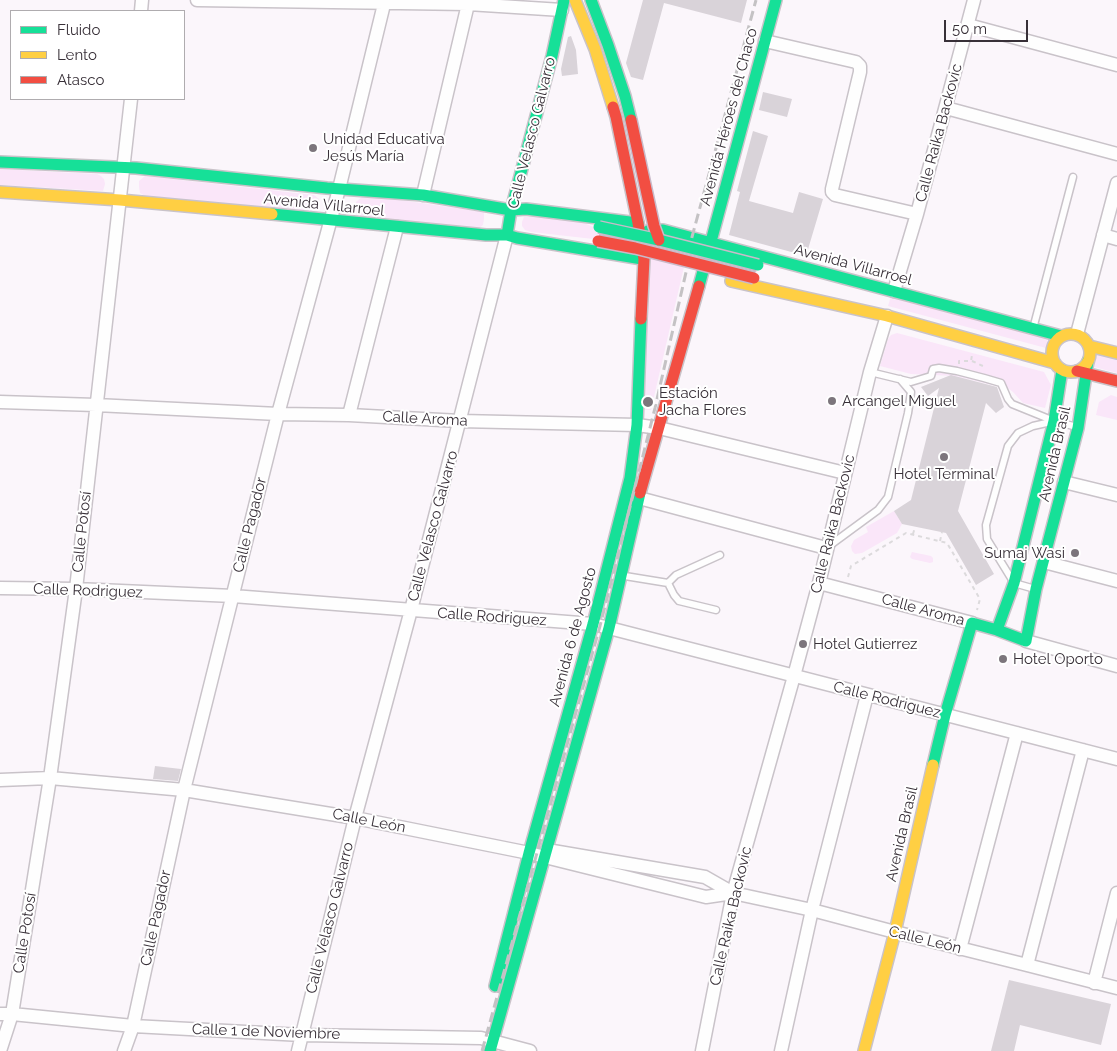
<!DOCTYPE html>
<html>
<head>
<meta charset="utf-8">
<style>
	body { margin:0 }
	#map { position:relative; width:1117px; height:1051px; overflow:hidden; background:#fbf6fb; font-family:Raleway,sans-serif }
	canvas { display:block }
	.legend { position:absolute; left:10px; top:10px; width:175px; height:90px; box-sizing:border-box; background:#fff; border:1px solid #afacaf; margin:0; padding:6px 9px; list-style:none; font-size:15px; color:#383038 }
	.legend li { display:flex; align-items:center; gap:10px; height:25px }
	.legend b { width:25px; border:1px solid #afacaf }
	.scale { position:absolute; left:944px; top:20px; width:84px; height:22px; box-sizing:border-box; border:2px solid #383038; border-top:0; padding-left:6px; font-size:15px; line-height:18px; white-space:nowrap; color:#383038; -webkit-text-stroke:4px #fff; paint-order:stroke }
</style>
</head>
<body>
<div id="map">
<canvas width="1117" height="1051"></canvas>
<ul class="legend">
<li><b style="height:6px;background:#16e098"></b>Fluido</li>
<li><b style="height:6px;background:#ffcf43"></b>Lento</li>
<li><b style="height:6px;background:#f24e42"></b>Atasco</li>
</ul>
<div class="scale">50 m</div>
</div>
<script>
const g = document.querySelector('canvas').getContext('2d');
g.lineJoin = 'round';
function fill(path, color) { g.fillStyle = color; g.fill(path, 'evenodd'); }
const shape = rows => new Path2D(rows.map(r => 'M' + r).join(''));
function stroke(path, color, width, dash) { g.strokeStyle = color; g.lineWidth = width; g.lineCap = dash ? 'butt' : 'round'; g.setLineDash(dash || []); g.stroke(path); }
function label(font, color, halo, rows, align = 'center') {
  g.font = font + ' Raleway,sans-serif'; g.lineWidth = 4; g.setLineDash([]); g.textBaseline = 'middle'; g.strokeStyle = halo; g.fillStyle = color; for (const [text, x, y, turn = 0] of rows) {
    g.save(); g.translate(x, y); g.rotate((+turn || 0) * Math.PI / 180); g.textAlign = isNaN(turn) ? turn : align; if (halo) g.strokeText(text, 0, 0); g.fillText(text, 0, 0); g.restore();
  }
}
fill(shape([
	[0,169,97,174,101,176,104,179,105,184,103,191,0,185],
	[145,176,314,195,319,199,319,210,316,213,145,196,140,193,139,187,139,181],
	[363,196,373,196,484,212,484,219,483,225,477,230,357,216,355,209,356,202],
	[524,217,571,217,629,243,531,232,525,230,522,226,522,222],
	[686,258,651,410,643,410,650,259],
	[891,296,1048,338,1046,348,888,306],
	[897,333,1044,372,1051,385,1045,408,1023,403,1013,392,1001,383,996,386,955,376,911,374,880,366,888,339,891,335],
	[1098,351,1117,356,1117,373,1094,367],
	[1111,395,1117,397,1117,420,1096,415,1099,402],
	[894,511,902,524,897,533,862,553,855,554,852,551,851,546,854,540,868,532,866,527],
	[912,552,931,556,933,558,933,562,930,563,912,559,910,557]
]), '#fae6f9');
fill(shape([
	[643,0,747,0,741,23,664,3,643,80,631,77,626,63],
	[571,36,576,50,578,74,562,76,561,69,568,37],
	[763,92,792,99,787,117,759,110],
	[753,131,768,136,749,201,793,213,799,192,823,199,806,256,729,235,740,192,737,191],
	[951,375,997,387,1004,407,996,413,986,403,958,511,994,574,976,585,946,533,902,524,894,511,911,500,939,388,928,396,921,387],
	[155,766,181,769,178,781,153,779],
	[1009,980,1111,1004,1101,1045,1020,1025,1014,1051,991,1051]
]), '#d9d3d9');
const lane = shape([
	[1034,325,1073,177],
	[870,372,911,382,931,376,933,369,939,368,957,371,984,378,1001,383,1008,399,1012,404,1054,421,1077,427],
	[829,546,878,510,888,497,908,413,911,392,900,379],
	[625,576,668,583,676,575,720,555],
	[668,583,674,595,679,601,716,610],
	[1035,589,1014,583,987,539,986,525,1008,446,1018,433,1033,426,1051,422]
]);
const street = shape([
	[197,0,468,4,562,10],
	[141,11,142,0],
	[968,25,1117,65],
	[765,41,856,62,860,66,860,72,832,189,832,192,835,195,917,214],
	[946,108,1117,154],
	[423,195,468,4],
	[1103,235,1117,239],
	[894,291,917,214,974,0],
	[1077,334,1117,183],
	[0,402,96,405,278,414,349,415,460,421,637,425,659,428,845,473],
	[349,415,397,227],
	[1064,482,1117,495],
	[639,498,826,548],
	[1044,562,1117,581],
	[819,583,972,623],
	[0,588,76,589,233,596,593,624,609,628,1117,759],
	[1026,641,1117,666],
	[0,780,50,778,184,790,355,818,529,853,706,897,733,893],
	[547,850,705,877,733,893,812,910,895,932,1027,965,1117,988],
	[960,949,1017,733],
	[1027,965,1083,750],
	[1094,983,1117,893],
	[0,1014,12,1014,133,1026,302,1035,481,1038,530,1051],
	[0,1051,12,1014,50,778,76,589,131,99],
	[124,1051,133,1026,184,790,278,414,339,189,385,0],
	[298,1051,355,818,411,610,507,235],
	[702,1051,733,893,794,676,819,583,870,372,887,316],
	[781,1051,812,910,867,695]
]);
const fast = shape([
	[591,0,608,45,625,96,631,120],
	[0,162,136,168,327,188,423,195,511,210],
	[511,210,526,209,638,223],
	[272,214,486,235,507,235],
	[507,235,511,210,552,56,564,0],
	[507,235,517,238,642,259],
	[642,238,643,234,648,231,663,230,1061,336],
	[699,286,776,0],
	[997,630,1014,583,1054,421,1062,370],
	[933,765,945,715,972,623,997,630,1026,641,1036,589,1078,428,1088,361],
	[495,986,529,853,593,624,630,478,637,425,641,319],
	[490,1051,609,628,640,493]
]);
const slow = shape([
	[575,0,595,49,613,107],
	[0,192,120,200,272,214],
	[731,281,887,316,1055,363],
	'1052 353a19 19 0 1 1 38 0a19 19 0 1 1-38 0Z',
	[1089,346,1117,353],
	[864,1051,895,932,933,765]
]);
const jam = shape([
	[613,107,616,117,638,223,644,259,641,319],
	[1077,371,1117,381],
	[640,493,699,286]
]);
stroke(lane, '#c9c3c9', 9);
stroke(street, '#c9c3c9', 15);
stroke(fast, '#c9c3c9', 14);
stroke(slow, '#c9c3c9', 14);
stroke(jam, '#c9c3c9', 14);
stroke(shape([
	[972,361,985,367,985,368],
	[959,364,959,361,971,361,972,355],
	[913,534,915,527],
	[940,541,942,532],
	[848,577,851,566,906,533,947,543,980,599,977,610]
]), '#dcdadc', 2, [4, 4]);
stroke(lane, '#fefefe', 6);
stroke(street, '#fefefe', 12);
stroke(fast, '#16e098', 11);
stroke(slow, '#ffcf43', 11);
stroke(jam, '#f24e42', 11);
stroke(shape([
	[482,1051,600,626,655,408,687,268,692,237,756,0]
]), '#c4c2c4', 3, [10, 5]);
const fastBridge = shape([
	[599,227,659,240,758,265]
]);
const jamBridge = shape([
	[631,120,654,226,659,240],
	[598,241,635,248,754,278]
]);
stroke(fastBridge, '#c9bac9', 14, []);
stroke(jamBridge, '#c9bac9', 14, []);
stroke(fastBridge, '#16e098', 11);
stroke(jamBridge, '#f24e42', 11);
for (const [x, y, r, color] of [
	[313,148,5,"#7c757c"],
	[832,401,5,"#7c757c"],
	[648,402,6,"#7c757c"],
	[944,457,5,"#7c757c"],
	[1075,553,5,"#7c757c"],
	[803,644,5,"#7c757c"],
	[1003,659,5,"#7c757c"]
]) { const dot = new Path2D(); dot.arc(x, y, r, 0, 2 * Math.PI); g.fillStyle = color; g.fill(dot); stroke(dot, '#fff', 2); }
label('15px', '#383038', '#fff', [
	["Avenida Héroes del Chaco",729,117,-75],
	["Calle Velasco Galvarro",532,133,-76],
	["Calle Raika Backovic",939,133,-75],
	["Avenida Villarroel",324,205,6],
	["Avenida Villarroel",853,265,15],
	["Calle Aroma",425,419,3],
	["Avenida Brasil",1055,454,-77],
	["Calle Raika Backovic",833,524,-76],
	["Calle Pagador",250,525,-76],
	["Calle Velasco Galvarro",433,526,-75],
	["Calle Potosí",82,532,-84],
	["Calle Rodriguez",88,591,2],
	["Calle Aroma",923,610,15],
	["Calle Rodriguez",492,617,4],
	["Avenida 6 de Agosto",573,637,-75],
	["Calle Rodriguez",887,700,14],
	["Calle León",369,821,11],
	["Avenida Brasil",902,834,-77],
	["Calle Raika Backovic",731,916,-77],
	["Calle Pagador",156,918,-78],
	["Calle Velasco Galvarro",330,918,-76],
	["Calle Potosí",25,933,-81],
	["Calle León",925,940,14],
	["Calle 1 de Noviembre",266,1032,2]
]);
label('15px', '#383038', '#fff', [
	["Unidad Educativa",323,139],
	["Jesús María",323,156],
	["Estación",659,393],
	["Jacha Flores",659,410],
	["Arcangel Miguel",842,401],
	["Hotel Terminal",944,474,"center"],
	["Sumaj Wasi",1065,553,"right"],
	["Hotel Gutierrez",813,644],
	["Hotel Oporto",1013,659]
], 'left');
</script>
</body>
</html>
